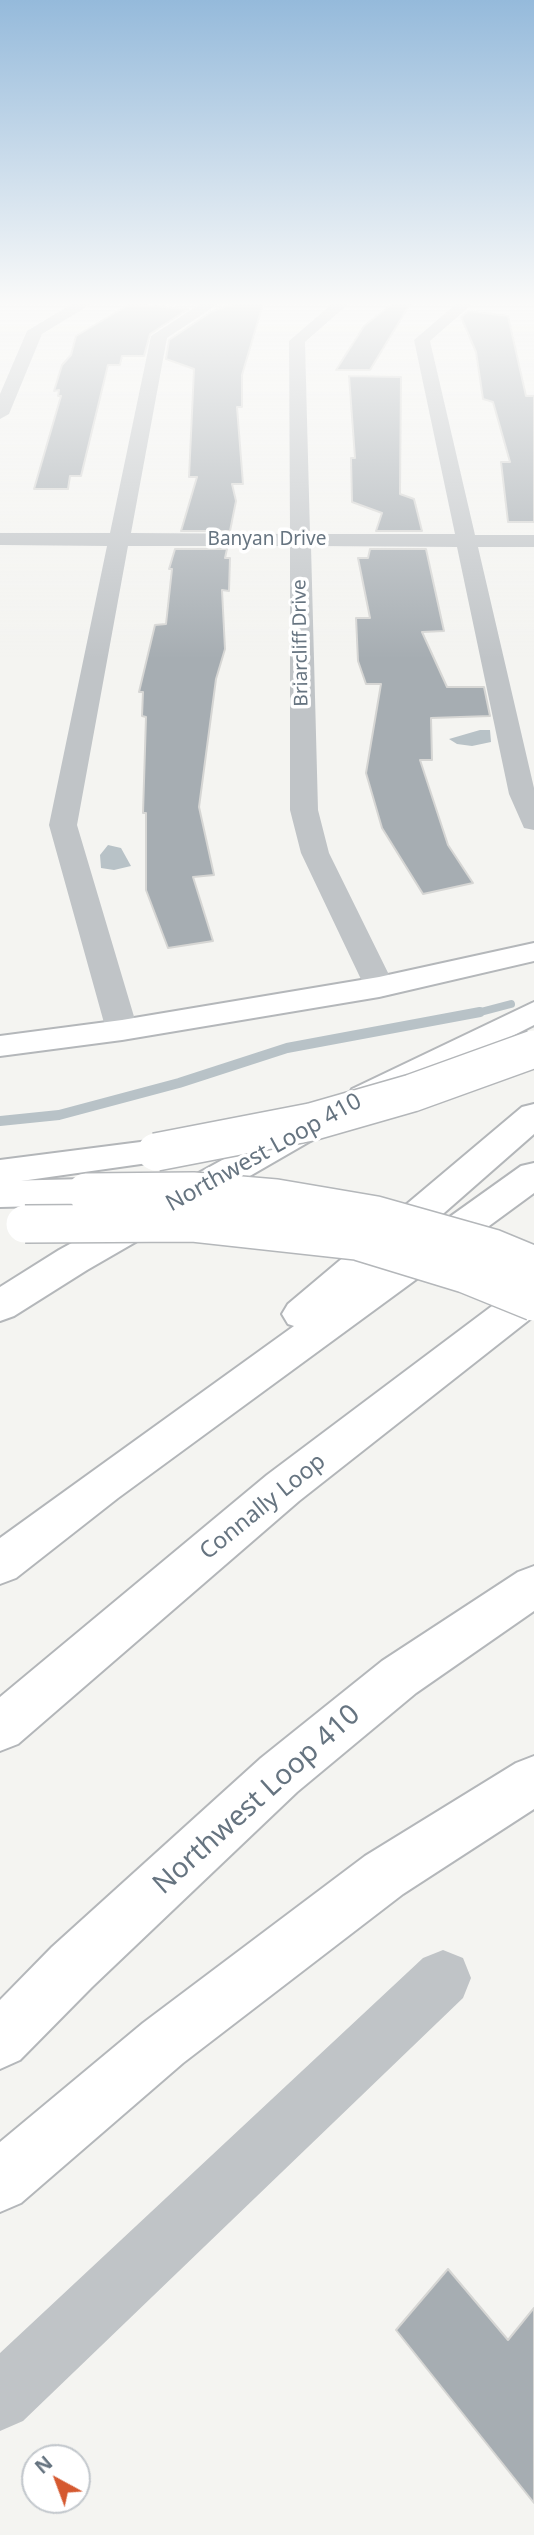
<!DOCTYPE html>
<html>
<head>
<meta charset="utf-8">
<style>
	body { margin:0 }
	#map { position:relative; width:534px; height:2535px; overflow:hidden; background:#f4f4f1; font-family:"Noto Sans",sans-serif }
	canvas { display:block }
	.north { position:absolute; left:21px; top:2444px; width:70px; height:70px; box-sizing:border-box; background:#fff; border:2px solid #c2c7cc; border-radius:50%; rotate:319deg; font-size:19px; font-weight:700; line-height:28px; text-align:center; color:#667480 }
	.north::after { content:''; display:block; margin:auto; width:24px; height:32px; background:#d55930; clip-path:polygon(50% 0,100% 100%,50% 72%,0 100%) }
</style>
</head>
<body>
<div id="map">
<canvas width="534" height="2535"></canvas>
<div class="north">N</div>
</div>
<script>
const g = document.querySelector('canvas').getContext('2d');
g.lineJoin = 'round';
function fill(path, color) { g.fillStyle = color; g.fill(path, 'evenodd'); }
const shape = rows => new Path2D(rows.map(r => 'M' + r).join(''));
function stroke(path, color, width, dash) { g.strokeStyle = color; g.lineWidth = width; g.lineCap = dash ? 'butt' : 'round'; g.setLineDash(dash || []); g.stroke(path); }
function label(font, color, halo, rows, align = 'center') {
  g.font = font + ' "Noto Sans",sans-serif'; g.lineWidth = 7; g.setLineDash([]); g.textBaseline = 'middle'; g.strokeStyle = halo; g.fillStyle = color; for (const [text, x, y, turn = 0] of rows) {
    g.save(); g.translate(x, y); g.rotate((+turn || 0) * Math.PI / 180); g.textAlign = isNaN(turn) ? turn : align; if (halo) g.strokeText(text, 0, 0); g.fillText(text, 0, 0); g.restore();
  }
}
fill(shape([
	[480,730,490,730,491,742,472,746,457,744,449,739],
	[108,845,121,848,131,866,114,870,101,868,100,855]
]), '#b8c2c7');
stroke(shape([
	[473,1014,511,1004]
]), '#b8c2c7', 8);
stroke(shape([
	[0,1121,59,1115,179,1083,287,1048,480,1012]
]), '#b8c2c7', 10);
const building = shape([
	[130,304,188,309,150,334,144,356,122,356,120,365,108,365,81,476,70,476,68,489,34,489,61,396,58,396,59,390,54,391,62,365,71,355,76,336,130,304],
	[233,304,263,304,242,375,242,407,237,407,243,484,232,484,236,501,230,531,181,531,197,477,189,477,194,369,166,359,169,340,211,312,233,304],
	[392,304,410,304,370,370,336,370,364,326,392,304],
	[468,311,508,316,526,396,534,396,534,522,508,522,501,462,510,462,493,402,483,399,476,352,461,317,468,311],
	[349,376,401,377,400,494,414,499,422,531,376,531,382,513,352,502,351,458,355,458,349,376],
	[175,549,227,549,225,558,230,558,229,591,222,590,225,649,216,679,199,807,214,875,193,877,213,941,168,948,146,890,146,813,143,813,146,717,142,716,143,692,139,692,155,625,166,624,172,569,169,569,175,549],
	[370,549,426,549,444,631,422,632,447,687,484,687,490,716,431,718,432,760,420,760,448,845,473,883,423,894,382,828,366,773,381,684,366,684,358,661,356,618,370,618,358,558,368,558,370,549],
	[448,2269,508,2340,534,2308,534,2503,396,2330,448,2269]
]);
fill(building, '#a6adb2');
stroke(building, '#d6d6d4', 2);
const major = shape([
	[534,943,534,961,379,997,122,1040,0,1056,0,1036,122,1020,379,977,534,943],
	[534,1002,534,1025,376,1105,364,1108,352,1105,347,1097,352,1089,534,1002],
	[314,1113,326,1116,332,1124,326,1132,87,1270,14,1316,0,1321,0,1287,59,1250,302,1116,314,1113],
	[86,1179,99,1183,104,1192,99,1201,86,1205,0,1207,0,1181,86,1179],
	[534,1566,534,1611,416,1693,297,1792,92,1987,20,2060,0,2069,0,2000,52,1947,261,1758,382,1661,518,1572,534,1566],
	[534,1756,534,1809,403,1894,183,2063,21,2203,0,2212,0,2142,143,2023,365,1856,516,1763,534,1756]
]);
const highway = shape([
	[534,1104,534,1134,395,1256,521,1166,534,1163,534,1193,118,1498,16,1578,0,1584,0,1538,294,1326,288,1324,282,1314,288,1304,522,1107,534,1104],
	[156,1140,169,1144,174,1152,169,1160,0,1184,0,1160,156,1140],
	[534,1281,534,1316,299,1501,18,1744,0,1751,0,1697,267,1475,520,1285,534,1281]
]);
stroke(major, '#b4b7ba', 4);
stroke(highway, '#b3b6b9', 4);
fill(shape([
	[72,304,91,304,42,334,9,414,0,419,0,394,27,331,72,304],
	[200,304,218,304,167,338,131,533,290,534,289,341,332,304,348,304,305,342,310,534,455,534,414,340,456,304,472,304,430,341,475,535,534,535,534,547,478,547,534,788,534,830,524,828,509,794,457,547,311,546,318,810,329,853,395,987,390,994,379,997,368,994,301,853,290,810,290,546,128,546,77,825,138,1030,134,1037,122,1040,110,1037,106,1030,49,825,107,546,0,545,0,533,110,533,151,336,200,304],
	[443,1950,463,1958,471,1978,463,1998,23,2421,0,2431,0,2353,423,1958,443,1950]
]), '#c0c4c7');
fill(major, '#fff');
fill(highway, '#fff');
const majorBridge = shape([
	[86,1192,193,1191,276,1198,376,1215,493,1248,534,1265],
	[25,1224,193,1223,357,1241,465,1274,534,1302]
]);
const highwayBridge = shape([
	[156,1152,311,1122,412,1093,534,1049]
]);
stroke(majorBridge, '#b4b7ba', 40, []);
stroke(highwayBridge, '#b3b6b9', 40, []);
stroke(majorBridge, '#fff', 37);
stroke(highwayBridge, '#fff', 37);
const sky = g.createLinearGradient(0, 0, 0, 659);
sky.addColorStop(0, '#95badb');
sky.addColorStop(0.46, '#fafaf9');
sky.addColorStop(1, '#fafaf900');
g.fillStyle = sky;
g.fillRect(0, 0, 534, 659);
label('19px', '#667480', '#fff', [
	["Banyan Drive",267,540],
	["Briarcliff Drive",301,643,-91]
]);
label('23px', '#667480', '#fff', [
	["Northwest Loop 410",264,1153,-29],
	["Connally Loop",263,1507,-39]
]);
label('28px', '#667480', '#fff', [
	["Northwest Loop 410",257,1800,-42]
]);
</script>
</body>
</html>
